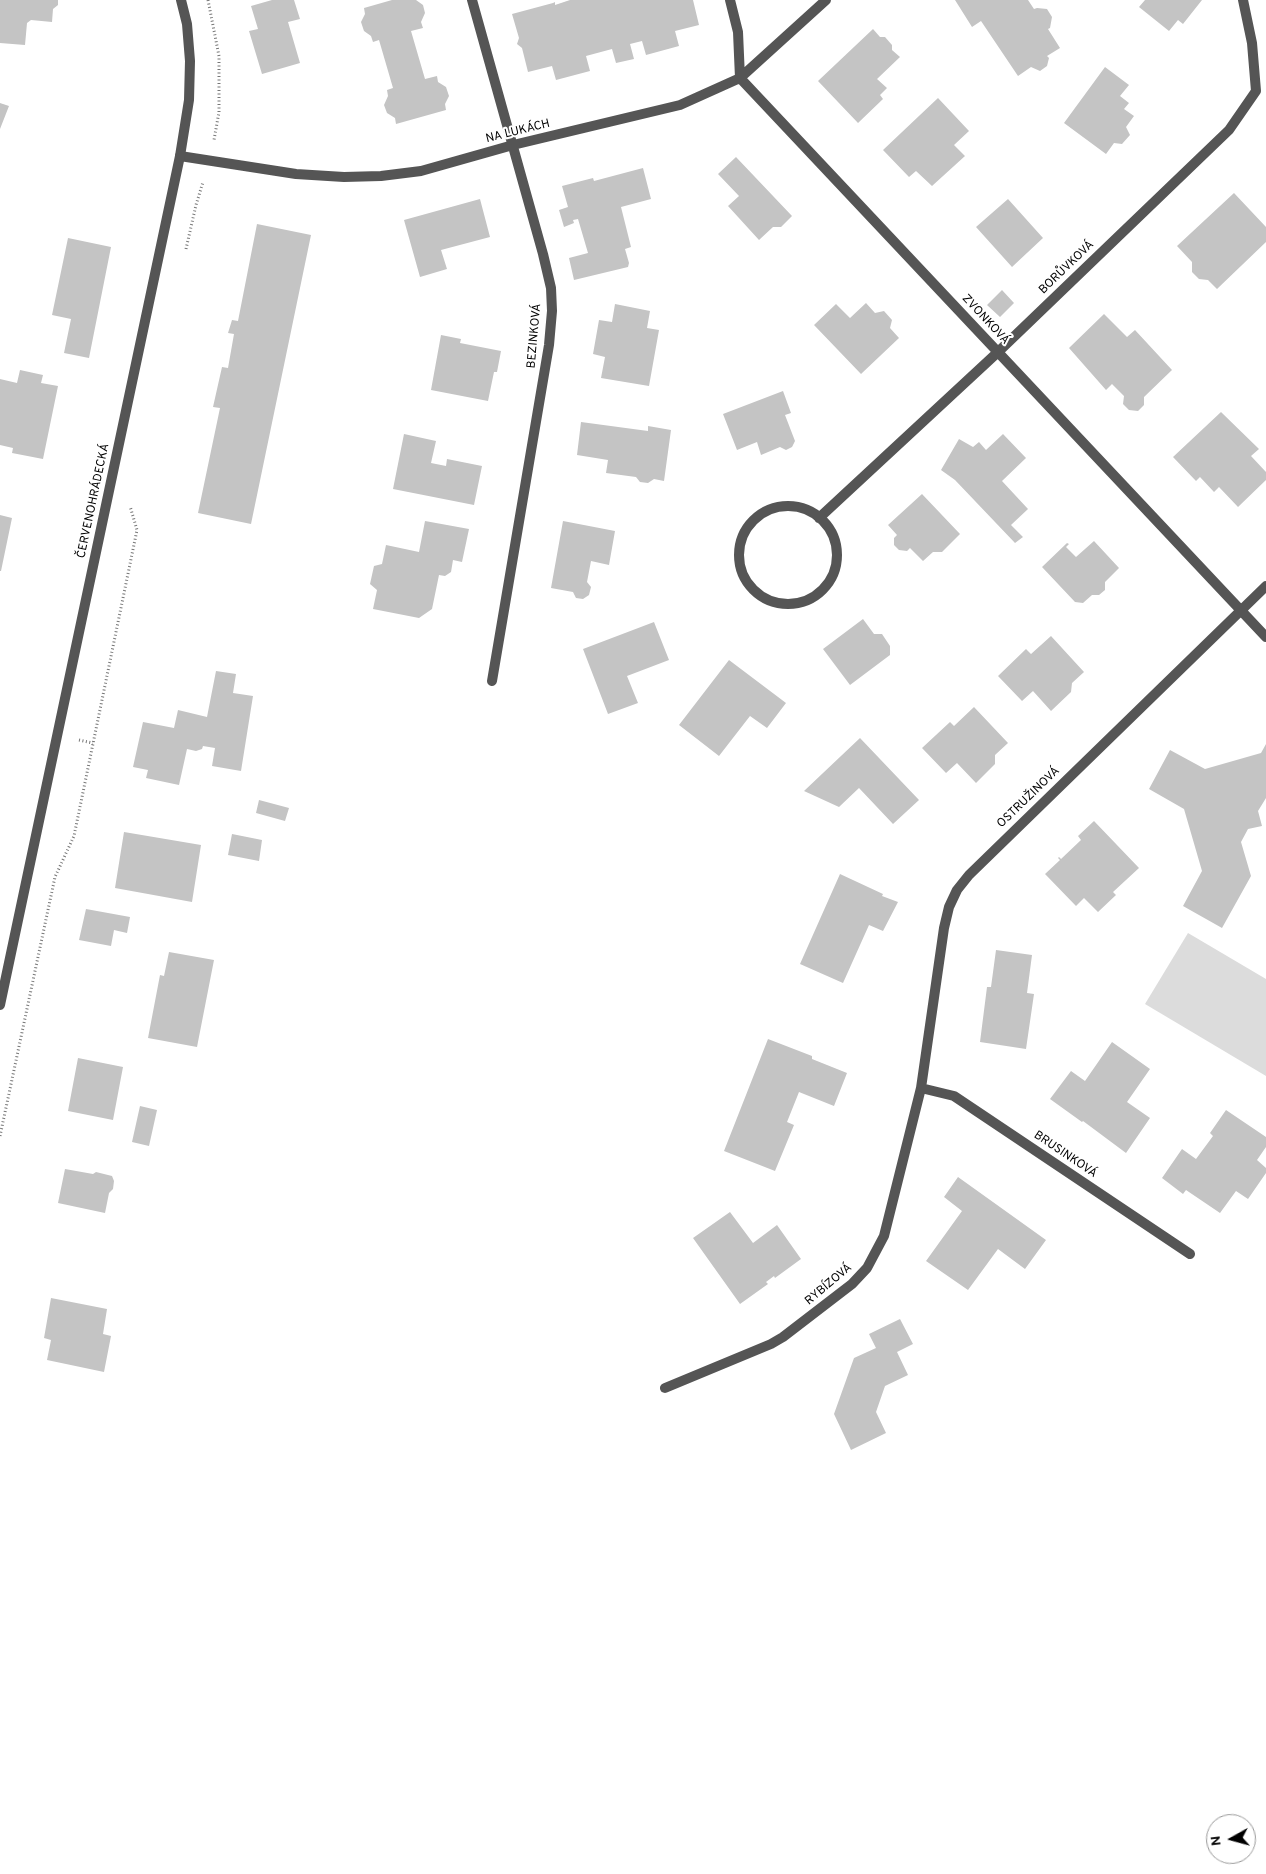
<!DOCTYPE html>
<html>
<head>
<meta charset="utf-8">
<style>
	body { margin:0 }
	#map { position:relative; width:1266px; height:1874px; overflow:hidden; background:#fff; font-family:Overpass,sans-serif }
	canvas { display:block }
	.north { position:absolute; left:1206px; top:1814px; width:50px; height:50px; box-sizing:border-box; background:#fff; border:1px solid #999; border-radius:50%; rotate:263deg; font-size:14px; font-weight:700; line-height:20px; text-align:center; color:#000 }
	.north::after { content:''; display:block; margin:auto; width:18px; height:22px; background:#000; clip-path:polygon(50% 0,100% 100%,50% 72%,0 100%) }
</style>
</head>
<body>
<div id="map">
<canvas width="1266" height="1874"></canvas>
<div class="north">N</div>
</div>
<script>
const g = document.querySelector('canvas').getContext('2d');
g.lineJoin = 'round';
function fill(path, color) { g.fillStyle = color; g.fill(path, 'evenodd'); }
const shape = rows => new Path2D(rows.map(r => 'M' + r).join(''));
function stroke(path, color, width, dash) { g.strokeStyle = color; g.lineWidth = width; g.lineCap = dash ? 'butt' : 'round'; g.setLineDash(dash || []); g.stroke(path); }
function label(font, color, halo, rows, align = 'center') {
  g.font = font + ' Overpass,sans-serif'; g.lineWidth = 4; g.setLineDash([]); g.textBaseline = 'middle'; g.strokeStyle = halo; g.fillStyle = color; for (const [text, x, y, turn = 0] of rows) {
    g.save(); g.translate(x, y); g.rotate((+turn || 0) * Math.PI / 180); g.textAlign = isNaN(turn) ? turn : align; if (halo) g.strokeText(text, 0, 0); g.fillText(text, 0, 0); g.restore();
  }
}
fill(shape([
	[1188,933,1266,979,1266,1076,1145,1004]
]), '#dcdcdc');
fill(shape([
	[0,0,58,0,58,5,53,9,52,22,31,20,27,23,25,45,0,43],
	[272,0,294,0,300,19,288,22,300,63,262,74,249,31,258,29,251,6],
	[392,0,416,0,423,5,425,13,421,22,423,28,411,31,425,79,437,76,438,82,446,87,449,96,445,104,446,110,396,124,395,118,387,113,384,105,388,96,387,90,393,88,379,40,373,42,371,36,364,31,361,22,365,14,364,8],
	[570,0,693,0,699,25,675,31,679,46,646,55,642,41,630,44,634,59,616,63,612,49,586,56,590,71,556,80,552,66,528,72,522,48,517,44,519,38,512,14,553,3,555,2,555,5],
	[955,0,1028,0,1034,9,1037,8,1047,9,1052,17,1050,28,1048,29,1060,48,1047,56,1049,58,1047,66,1040,71,1031,67,1018,76,981,21,972,27],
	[1145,0,1202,0,1183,24,1178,20,1169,31,1139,7],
	[873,29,880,37,885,37,892,45,892,50,900,57,877,79,887,88,880,95,883,99,858,123,818,81],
	[1105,67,1129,85,1120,96,1129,103,1124,109,1134,116,1126,127,1130,135,1122,144,1114,143,1106,154,1064,123],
	[938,98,969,131,954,145,965,156,932,186,916,171,909,177,883,150],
	[0,103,9,106,0,129],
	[736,157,792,216,781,227,773,227,759,240,728,206,739,196,718,174],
	[643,168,651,199,621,207,631,247,625,249,629,263,628,267,574,280,569,258,588,253,578,219,573,220,574,223,564,227,559,210,568,207,562,186,593,178,594,181],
	[1234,193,1266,227,1266,242,1217,289,1208,280,1199,279,1192,272,1192,262,1177,246],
	[480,199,490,237,441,250,447,269,420,277,404,220],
	[1008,199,1043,238,1012,267,976,227],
	[257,224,311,235,251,524,198,513,220,408,213,407,222,367,228,368,234,334,228,333,232,320,238,321],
	[68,238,111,247,89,358,64,353,71,319,52,315],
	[1002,290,1014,303,1000,317,987,305],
	[866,303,875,313,884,311,892,320,890,328,899,338,861,374,814,325,836,304,850,318],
	[615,304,650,311,647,328,659,330,649,386,601,378,605,357,593,354,599,320,612,322],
	[1104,314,1127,337,1135,330,1172,370,1144,397,1144,405,1138,411,1129,410,1123,404,1124,396,1112,384,1106,390,1069,348],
	[441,335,461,339,460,343,501,351,497,372,494,372,488,401,431,390],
	[20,370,43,375,41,383,58,386,43,459,12,453,13,448,0,445,0,379,17,383],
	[783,391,791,413,785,415,795,441,792,447,786,450,780,447,761,455,757,442,737,450,723,414],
	[1221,412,1259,449,1251,456,1266,472,1266,480,1238,507,1219,487,1214,492,1200,477,1196,481,1173,457],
	[581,422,648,431,648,426,671,430,664,481,654,479,648,483,640,482,636,477,606,473,608,460,577,455],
	[404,434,436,441,431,463,446,466,447,459,482,466,474,505,393,489],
	[1003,434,1026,458,1002,481,1028,509,1011,525,1023,537,1015,543,955,480,941,470,959,439,973,447,979,442,986,450],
	[922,494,960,534,942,552,933,552,923,561,910,548,907,551,899,550,894,545,894,538,897,535,888,525],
	[0,515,12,518,1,571,0,571],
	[425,521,469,529,462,562,453,560,451,572,445,576,439,575,432,609,419,618,373,609,377,590,370,584,374,566,382,564,386,545,419,552],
	[563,521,615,531,609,565,591,561,587,582,591,587,589,595,583,599,576,598,573,592,551,588],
	[1094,541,1119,568,1105,582,1105,590,1099,595,1092,595,1083,603,1075,602,1042,567,1067,543,1069,544,1066,547,1076,557],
	[863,619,874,634,882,634,890,646,890,655,850,685,823,649],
	[654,622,669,660,627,676,638,703,608,714,583,649],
	[1051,636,1084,672,1072,683,1071,692,1051,711,1033,691,1022,701,998,676,1026,649,1031,654],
	[729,660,786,703,767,728,750,716,719,756,679,725],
	[216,671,236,674,233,693,253,696,241,771,212,766,215,748,203,746,202,749,196,751,187,749,179,785,146,778,148,770,133,767,143,722,174,728,178,710,207,717],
	[974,707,1008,743,995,755,995,764,976,783,957,763,946,773,922,748,950,722,954,726],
	[860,738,919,800,893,824,859,788,839,807,804,791],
	[1266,744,1266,798,1258,811,1262,826,1248,829,1241,842,1251,876,1222,928,1183,906,1202,871,1184,809,1149,789,1170,750,1205,769,1261,753],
	[259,800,289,808,285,821,256,813],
	[1094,821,1139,868,1113,892,1116,895,1098,912,1084,898,1076,906,1045,874,1060,860,1058,858,1059,857,1061,859,1081,840,1078,836],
	[124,832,201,845,192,902,115,888],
	[232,834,262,840,259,861,228,855],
	[840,874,883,894,882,896,898,902,883,931,869,925,843,983,800,964],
	[86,909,130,917,127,933,114,930,111,946,79,940],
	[996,950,1032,955,1027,993,1034,994,1026,1049,980,1042,987,987,991,987],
	[169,952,214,960,197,1047,148,1038,160,975,164,976],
	[768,1039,812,1056,812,1059,847,1073,834,1106,799,1092,787,1122,794,1125,775,1171,724,1151],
	[1112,1042,1150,1069,1127,1102,1150,1118,1126,1153,1083,1121,1082,1122,1050,1099,1071,1071,1085,1081],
	[78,1058,123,1067,113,1120,68,1111],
	[140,1106,157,1110,149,1146,132,1142],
	[1226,1110,1266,1137,1266,1147,1257,1160,1266,1168,1266,1173,1248,1199,1236,1191,1220,1213,1186,1190,1183,1194,1162,1178,1182,1149,1196,1159,1213,1136,1210,1133],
	[65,1169,93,1174,96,1172,112,1176,114,1181,113,1189,109,1193,105,1213,58,1203],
	[958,1177,1046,1240,1025,1269,998,1249,968,1290,926,1261,962,1211,944,1197],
	[730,1212,753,1243,777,1225,801,1259,775,1278,774,1276,766,1282,768,1284,740,1304,693,1238],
	[51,1298,107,1309,103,1334,111,1336,104,1372,47,1360,51,1340,44,1338],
	[900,1319,913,1344,897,1352,908,1375,885,1386,876,1412,886,1433,851,1450,834,1414,854,1358,876,1348,869,1334]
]), '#c4c4c4');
stroke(shape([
	[208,0,219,56,219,112,214,140],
	[186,249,196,205,203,182],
	[79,740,93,743],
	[0,1136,55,877,74,836,137,530,130,506]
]), '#777', 3, [1, 2.5]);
stroke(shape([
	[472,0,543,254,551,288,552,311,549,345,492,681],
	[730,0,738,32,740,78,1266,637],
	[180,156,296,174,344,177,381,176,421,171,513,145,680,105,740,78,826,0],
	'739 555a49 49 0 1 1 98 0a49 49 0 1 1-98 0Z',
	[819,518,998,352,1229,130,1256,91,1252,43,1243,0],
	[921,1088,954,1096,1190,1254],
	[665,1388,771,1344,783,1337,852,1284,867,1268,884,1236,921,1088,944,928,949,907,957,890,969,875,1266,586]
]), '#555', 10);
stroke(shape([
	[0,1005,180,156,189,100,190,61,187,24,181,0]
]), '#555', 10);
label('12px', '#000', '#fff', [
	["NA LUKÁCH",518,132,-14],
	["BORŮVKOVÁ",1067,268,-44],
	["ZVONKOVÁ",985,320,47],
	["BEZINKOVÁ",535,336,-85],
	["ČERVENOHRÁDECKÁ",94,501,-78],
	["OSTRUŽINOVÁ",1029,798,-44],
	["BRUSINKOVÁ",1065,1155,34],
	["RYBÍZOVÁ",829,1285,-40]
]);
</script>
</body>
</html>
